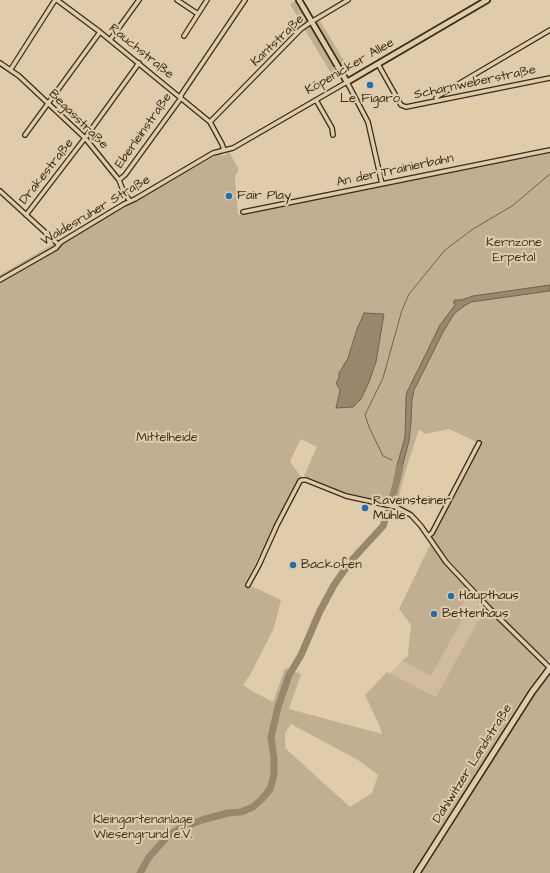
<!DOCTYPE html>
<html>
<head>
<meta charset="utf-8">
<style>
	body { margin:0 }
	canvas { display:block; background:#e0ccaa }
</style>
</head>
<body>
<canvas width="550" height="873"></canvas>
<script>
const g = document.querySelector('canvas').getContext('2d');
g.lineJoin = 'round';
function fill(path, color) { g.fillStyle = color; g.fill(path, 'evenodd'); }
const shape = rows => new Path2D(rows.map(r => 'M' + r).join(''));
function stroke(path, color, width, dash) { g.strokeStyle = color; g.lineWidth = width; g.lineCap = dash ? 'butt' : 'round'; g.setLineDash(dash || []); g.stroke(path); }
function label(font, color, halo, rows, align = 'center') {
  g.font = font + ' "Architects Daughter",sans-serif'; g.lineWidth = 4; g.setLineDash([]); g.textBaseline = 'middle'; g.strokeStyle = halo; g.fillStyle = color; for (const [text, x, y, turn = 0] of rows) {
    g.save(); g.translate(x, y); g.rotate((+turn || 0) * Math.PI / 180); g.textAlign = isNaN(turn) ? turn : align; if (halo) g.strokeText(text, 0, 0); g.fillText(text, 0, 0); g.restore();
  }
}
fill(shape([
	[470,591,489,612,476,625,436,697,389,674,402,661,431,676,463,616,458,613]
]), '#d1bd9d');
fill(shape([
	[295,1,298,2,308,20,307,22,302,25,290,4],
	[319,19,350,71,345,75,315,22],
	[310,25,341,76,335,80,305,30],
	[229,152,239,170,235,176,238,215,490,163,532,157,550,153,550,659,529,688,412,873,0,873,0,275,84,226,86,229,219,154,224,156],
	[364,313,384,314,376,362,369,382,361,399,336,408,340,390,339,373,348,358,357,329],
	[419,429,425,434,449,429,479,443,430,535,447,558,493,608,476,624,436,697,387,672,365,695,380,727,382,734,289,709,301,674,285,668,273,702,252,691,243,685,250,675,274,628,281,600,245,583,301,477,290,461,301,439,317,447,304,476,341,492,397,504,404,476],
	[291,724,358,760,378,775,372,793,350,807,285,748,285,733],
	[430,545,470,591,458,613,464,616,431,676,402,661,409,655,408,653,411,625,399,609],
	[550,671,550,873,419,873,535,691]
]), '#c2ae91');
const water = shape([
	[550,285,550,291,549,291,471,302,464,306,454,314,443,332,414,390,412,400,411,423,409,441,400,475,397,474,396,469,405,437,406,398,407,392,440,325,455,305,453,302,455,302,454,300,461,300,473,296,550,285],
	[364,313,384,314,376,362,369,382,361,399,353,407,336,408,340,390,336,383,339,378,339,373,348,358,357,329,364,313]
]);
fill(water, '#98866d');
stroke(water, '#73614d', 1);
stroke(shape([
	[392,460,383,456,369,427,365,415,383,378,402,310,409,294,445,250,473,229,512,206,550,174]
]), '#73614d', 1);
stroke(shape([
	[140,873,149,857,168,836,179,829,202,820,228,813,241,812,253,807,262,799,270,789,274,775,274,759,271,737,278,707,289,675,301,655,320,611,334,585,350,562,383,526,394,492,400,467]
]), '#98866d', 7);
const minor = shape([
	[57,0,100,32,210,122,222,144,224,150],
	[177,0,198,14],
	[184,36,207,0],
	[110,40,139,0],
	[0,63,19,76,85,138,119,180,124,193,130,201],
	[378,64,401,105,406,107,550,78],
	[11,69,55,0],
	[316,100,332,128,333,135],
	[437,101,436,98,438,96,550,30],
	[210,122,301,29,311,22,348,0],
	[25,135,100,32],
	[119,180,125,175,181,98,181,95,245,0],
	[0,191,58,244],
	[243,212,550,150],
	[26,215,85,138,139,63],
	[0,280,56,248,61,242,124,204,135,199,213,153,233,148,347,82,368,122,382,184],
	[428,536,432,533,479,443],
	[248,585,259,565,277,525,300,481,302,480,306,480,346,496,396,507,411,515,421,526,446,562,489,608,550,668]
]);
const tertiary = shape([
	[299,0,347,82,487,0]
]);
const secondary = shape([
	[417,873,532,692,550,668]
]);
stroke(minor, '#3b2a1e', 6);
stroke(tertiary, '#3b2a1e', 8);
stroke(secondary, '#3b2a1e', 8);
stroke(minor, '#e0ccaa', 3.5);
stroke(tertiary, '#e0ccaa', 4.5);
stroke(secondary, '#e0ccaa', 5);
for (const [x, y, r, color] of [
	[370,85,4,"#1f6fb2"],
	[229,196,4,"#1f6fb2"],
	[365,508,4,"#1f6fb2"],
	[293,565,4,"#1f6fb2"],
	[451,596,4,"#1f6fb2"],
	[434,614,4,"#1f6fb2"]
]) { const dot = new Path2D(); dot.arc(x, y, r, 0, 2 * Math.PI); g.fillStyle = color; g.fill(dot); stroke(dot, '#e0ccaa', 1.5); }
label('13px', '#3b2a1e', '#e0ccaa', [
	["Kantstraße",278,41,-44],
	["Rauchstraße",141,52,39],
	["Köpenicker Allee",350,67,-30],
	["Scharnweberstraße",475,83,-12],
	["Begasstraße",78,120,45],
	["Eberleinstraße",144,131,-55],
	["An der Trainierbahn",395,171,-12],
	["Drakestraße",47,172,-52],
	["Waldesruher Straße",96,211,-31],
	["Dahlwitzer Landstraße",473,764,-58]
]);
label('13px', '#3b2a1e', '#e0ccaa', [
	["Le Figaro",370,99,"center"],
	["Fair Play",237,196],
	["Ravensteiner",373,501],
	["Mühle",373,516],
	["Backofen",301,565],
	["Haupthaus",459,596],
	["Bettenhaus",442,614]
], 'left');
label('13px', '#48372a', '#e0ccaa', [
	["Kernzone",514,243],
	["Erpetal",514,258],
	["Mittelheide",167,438],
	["Kleingartenanlage",143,820],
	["Wiesengrund e.V.",143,835]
]);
</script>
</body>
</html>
